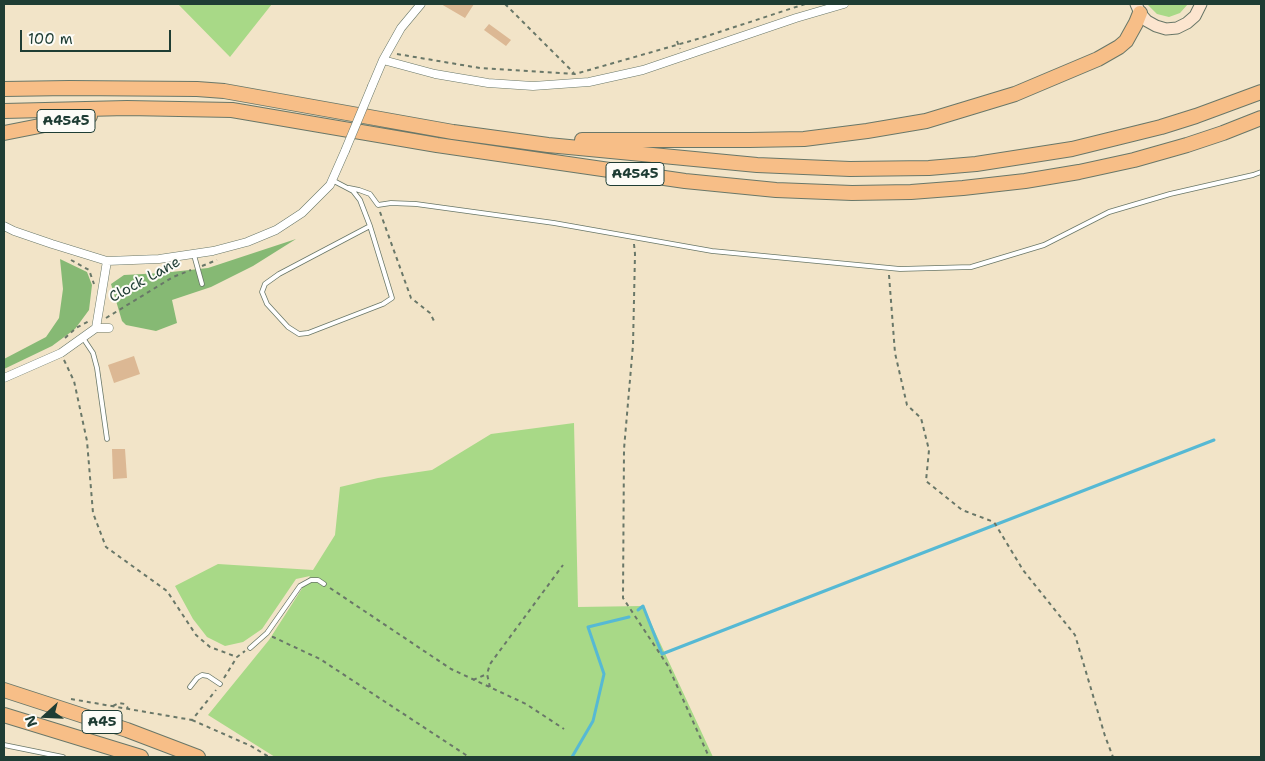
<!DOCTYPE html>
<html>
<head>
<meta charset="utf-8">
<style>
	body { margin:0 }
	#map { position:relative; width:1265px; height:761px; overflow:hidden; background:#f2e4c8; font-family:"Shantell Sans",sans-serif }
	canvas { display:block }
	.frame { position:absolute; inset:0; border:5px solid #1f3d34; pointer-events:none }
	.north { position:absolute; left:20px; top:691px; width:50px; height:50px; -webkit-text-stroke:4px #fdfcf7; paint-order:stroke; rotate:250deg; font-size:14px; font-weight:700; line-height:20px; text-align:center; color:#1f3d34 }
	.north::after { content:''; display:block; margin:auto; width:18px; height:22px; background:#1f3d34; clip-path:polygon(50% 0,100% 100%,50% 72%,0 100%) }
	.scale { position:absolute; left:20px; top:30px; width:151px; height:22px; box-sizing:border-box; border:2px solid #1f3d34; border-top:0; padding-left:6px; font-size:15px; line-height:18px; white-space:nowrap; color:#1f3d34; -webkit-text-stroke:4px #fdfcf7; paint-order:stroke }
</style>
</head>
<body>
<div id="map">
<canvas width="1265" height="761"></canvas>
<div class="frame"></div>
<div class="north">N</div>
<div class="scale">100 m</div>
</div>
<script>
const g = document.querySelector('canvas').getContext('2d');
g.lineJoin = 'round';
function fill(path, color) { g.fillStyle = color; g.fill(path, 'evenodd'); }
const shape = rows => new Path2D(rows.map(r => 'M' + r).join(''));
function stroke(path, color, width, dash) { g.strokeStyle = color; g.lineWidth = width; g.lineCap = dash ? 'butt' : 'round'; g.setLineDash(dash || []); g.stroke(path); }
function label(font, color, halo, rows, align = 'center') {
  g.font = font + ' "Shantell Sans",sans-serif'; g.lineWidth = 4; g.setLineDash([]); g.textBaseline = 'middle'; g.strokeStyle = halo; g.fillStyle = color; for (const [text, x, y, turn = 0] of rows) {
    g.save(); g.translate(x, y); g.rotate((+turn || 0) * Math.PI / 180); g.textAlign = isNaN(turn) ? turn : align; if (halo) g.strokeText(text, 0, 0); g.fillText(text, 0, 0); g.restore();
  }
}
fill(shape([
	[178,4,272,4,230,57],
	[1147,4,1188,4,1180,13,1169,17,1157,14],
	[574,423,578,607,643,606,713,757,275,757,208,715,269,640,310,576,296,579,262,629,243,642,225,646,207,637,193,619,175,586,218,564,313,570,335,535,340,487,378,478,432,470,491,434]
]), '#a8d987');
fill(shape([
	[296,239,253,266,211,287,172,300,177,323,156,331,126,325,122,321,111,284,124,275,162,273,208,268],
	[60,259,87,272,92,285,89,310,75,329,52,346,4,369,4,359,46,337,59,318,63,289]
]), '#86b974');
stroke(shape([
	[638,610,643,606,662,654,1214,440],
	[572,757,593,721,604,674,588,627,629,617]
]), '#56b9d4', 3);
fill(shape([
	[441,4,474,4,465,18],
	[489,24,511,40,506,46,484,30],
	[134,356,140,374,114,383,108,365],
	[112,449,125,449,127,478,113,479]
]), '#dcb894');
const service = shape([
	[332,180,353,191,360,200,370,226,374,239,392,298,383,304,308,333,299,334,288,327,267,304,262,292,265,284,279,274,370,226],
	[349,188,359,190,370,194,378,205,391,203,416,204,554,223,712,251,900,269,971,267,1044,245,1109,212,1170,194,1253,175,1261,172],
	[194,255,202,284],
	[83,338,93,353,97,368,107,439],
	[250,648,267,633,300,586,311,580,318,580,324,584],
	[190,687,197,678,202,675,208,676,220,684],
	[4,745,63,757]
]);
const minor = shape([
	[383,60,401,28,421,4],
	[372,86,383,60,435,74,488,83,533,86,589,82,643,70,796,18,844,4],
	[4,226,14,231,52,244,107,261,159,259,213,251,247,242,276,230,302,213,330,185,345,151],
	[96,328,109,328],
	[4,378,61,353,96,328,107,261]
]);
const secondary = shape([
	[1136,4,1140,13,1147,21,1156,26,1166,29,1177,28,1187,23,1195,16,1201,4]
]);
const trunk = shape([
	[4,89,69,88,197,89,224,91,453,132,548,145,757,165,850,169,929,168,976,164,1072,149,1161,127,1196,116,1261,92],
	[4,111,127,108,232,110,437,145,685,181,776,190,852,193,911,192,963,188,1025,181,1079,172,1134,160,1187,145,1223,133,1261,118],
	[4,133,90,116],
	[582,140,749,140,804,139,867,131,926,121,1015,94,1098,59,1119,47,1126,41,1136,23,1140,13],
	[4,690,127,730,198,757],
	[4,715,141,757]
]);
stroke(service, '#697768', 5.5);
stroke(minor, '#697768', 9);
stroke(secondary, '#697768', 13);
stroke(trunk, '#697768', 16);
stroke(shape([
	[505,4,574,73],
	[677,41,680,49],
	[397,54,480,68,575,74,701,38,805,4],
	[380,212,411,298,430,313,434,321],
	[634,244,635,254,633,345,624,449,623,598,668,666,709,757],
	[71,260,89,270,94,284],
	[202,266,217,260],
	[889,275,895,353,907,405,921,418,929,450,926,481,962,510,994,522,1023,570,1075,635,1105,736,1113,757],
	[106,318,173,277,191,270],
	[65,338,76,328,89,321],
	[64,360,74,381,87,441,93,513,106,547,167,591,196,635,210,647,237,657],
	[330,588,451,669,526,704,564,729],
	[272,637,273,637,320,659,469,757],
	[224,678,237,657,245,651],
	[473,680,487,674],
	[490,687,487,674,490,664,563,565],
	[71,699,192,720,216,690],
	[113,706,119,703,125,704,128,708],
	[192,720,251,746,269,757]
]), '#697768', 2, [4, 4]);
stroke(service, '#fff', 4);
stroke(minor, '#fff', 8);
stroke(secondary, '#fce5cf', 11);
stroke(trunk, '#f7be87', 14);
const minorBridge = shape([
	[345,151,372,86]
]);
stroke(minorBridge, '#697768', 9, []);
stroke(minorBridge, '#fff', 8);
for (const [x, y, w] of [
	[66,121,58],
	[635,174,58],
	[102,722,40]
]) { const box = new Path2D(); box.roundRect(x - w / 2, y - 11.5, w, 23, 4); g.fillStyle = '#fdfcf7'; g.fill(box); stroke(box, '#1f3d34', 1); }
label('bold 14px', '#1f3d34', null, [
	["A4545",66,121],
	["A4545",635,174],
	["A45",102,722]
]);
label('15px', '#1f3d34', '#fdfcf7', [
	["Clock Lane",145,280,-29]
]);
</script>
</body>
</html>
